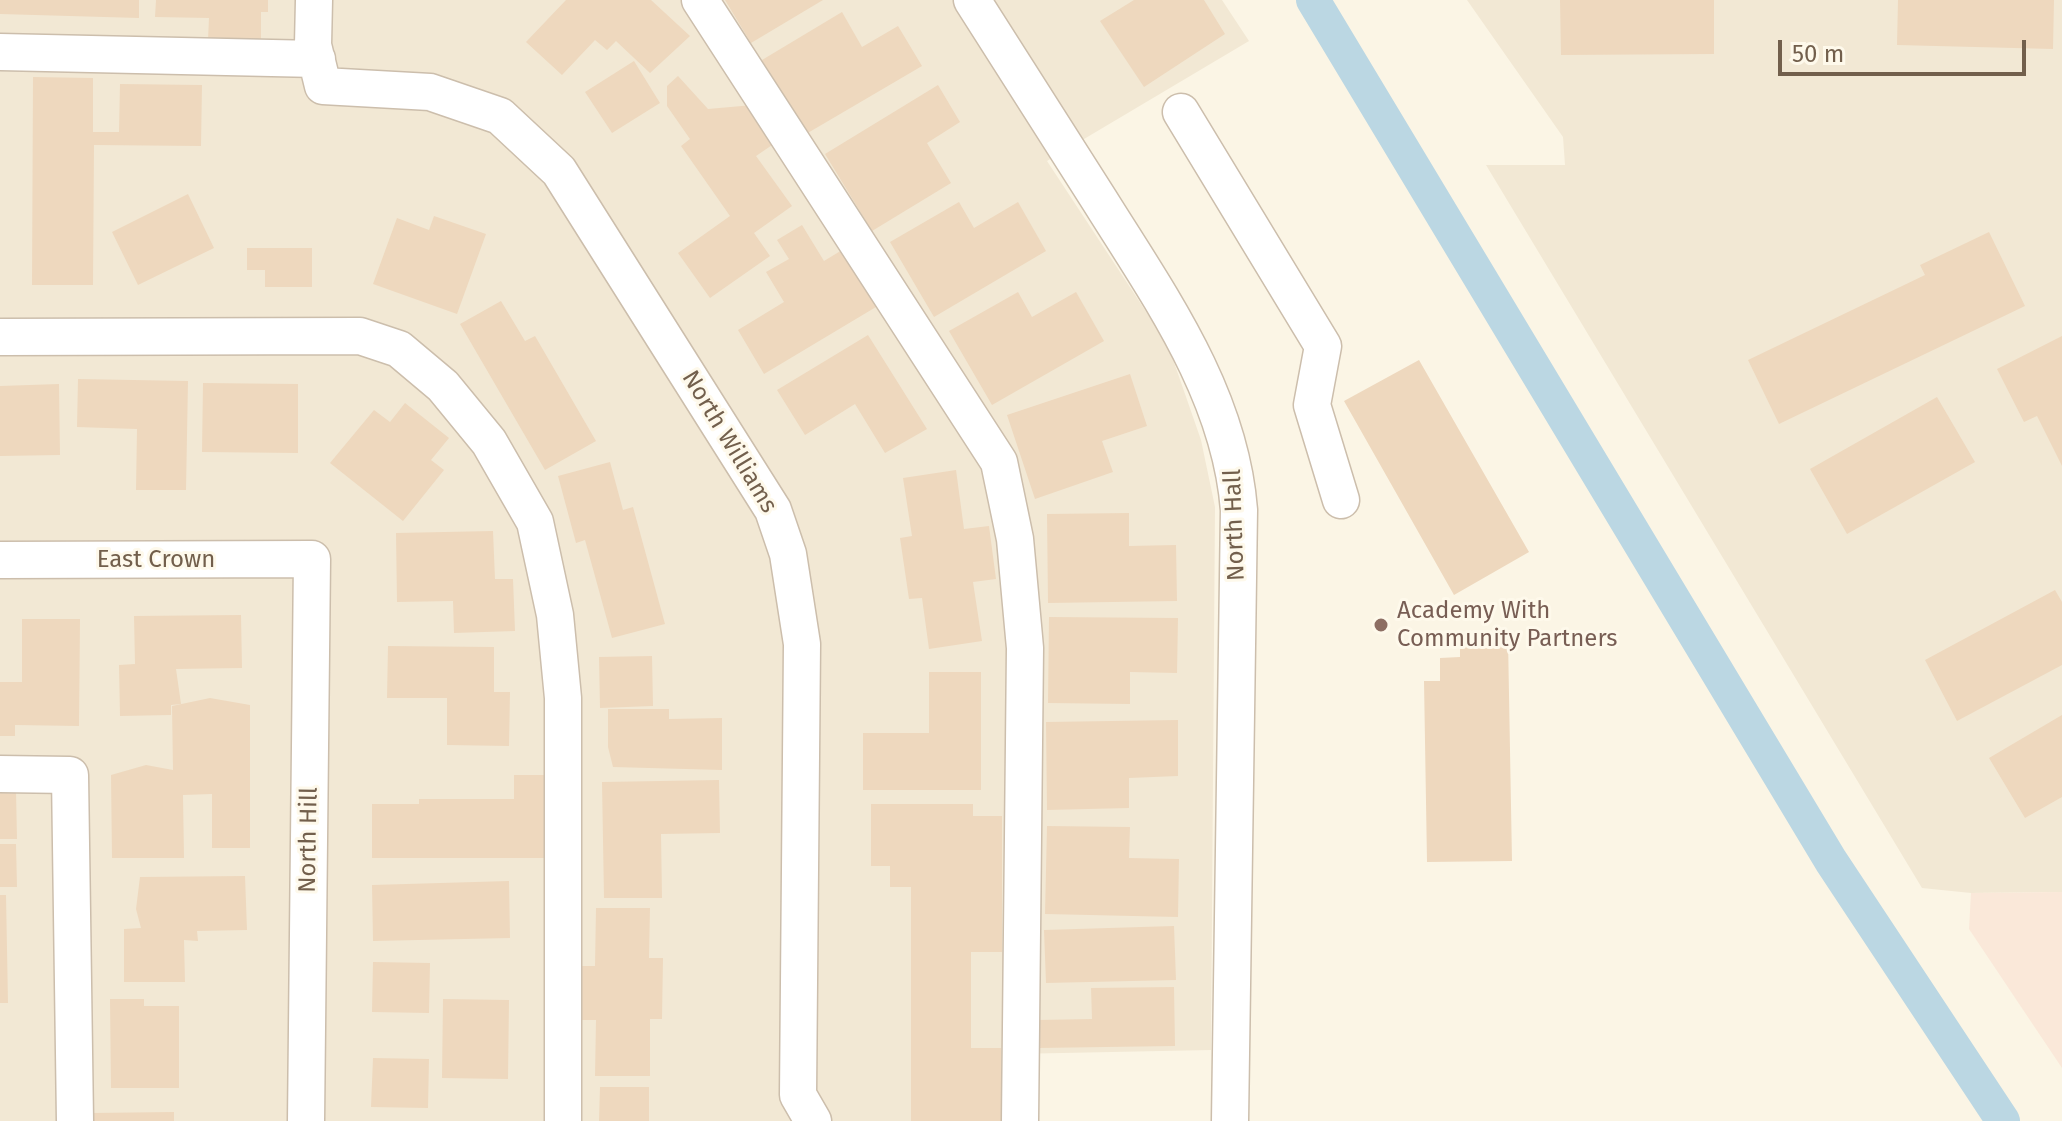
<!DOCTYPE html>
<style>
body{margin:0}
#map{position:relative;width:2062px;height:1121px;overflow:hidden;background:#fbf5e5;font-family:"Fira Sans",sans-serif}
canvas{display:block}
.scale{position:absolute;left:1778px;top:40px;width:248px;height:36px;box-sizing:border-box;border:4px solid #725f4c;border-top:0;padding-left:10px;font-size:24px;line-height:28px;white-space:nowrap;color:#725f4c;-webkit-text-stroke:6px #fef9eb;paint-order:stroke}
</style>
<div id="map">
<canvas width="2062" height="1121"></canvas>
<div class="scale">50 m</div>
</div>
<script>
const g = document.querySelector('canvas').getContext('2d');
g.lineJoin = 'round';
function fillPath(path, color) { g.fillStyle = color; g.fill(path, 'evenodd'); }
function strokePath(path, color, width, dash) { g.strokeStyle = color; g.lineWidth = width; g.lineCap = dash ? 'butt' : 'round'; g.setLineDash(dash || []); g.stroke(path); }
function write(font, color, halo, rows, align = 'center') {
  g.font = font + ' "Fira Sans",sans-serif'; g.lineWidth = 6; g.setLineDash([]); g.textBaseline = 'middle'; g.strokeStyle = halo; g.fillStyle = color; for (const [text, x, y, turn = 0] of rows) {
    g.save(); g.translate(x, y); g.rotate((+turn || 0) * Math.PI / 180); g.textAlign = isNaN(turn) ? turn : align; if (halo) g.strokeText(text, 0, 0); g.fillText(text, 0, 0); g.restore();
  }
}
fillPath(new Path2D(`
 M0,0H1222L1249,41L1047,161L1168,345L1201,440L1215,507L1211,1050L1013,1054L1015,1121H0Z
 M1467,0H2062V892L1971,893L1922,888L1486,165H1565L1563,137Z`), '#f2e8d4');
fillPath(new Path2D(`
 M2062,892V1068L1969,929L1971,893Z`), '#fae8d9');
strokePath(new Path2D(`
 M1313,0L1831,861L2003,1121`), '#bbd7e3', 34);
fillPath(new Path2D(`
 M0,0H139V18L0,14Z
 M156,0H268V12H261V41L208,40L209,18L155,17Z
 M566,0H651L690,36L650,73L616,41L607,50L595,40L562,75L526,42Z
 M725,0H823L751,43Z
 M1134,0H1204L1225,34L1144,87L1100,21Z
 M1560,0H1714V54L1561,55Z
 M1898,0H2054L2053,49L1897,45Z
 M842,12L862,47L898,26L922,66L806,134L762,60Z
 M634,61L660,103L612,133L585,92Z
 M678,76L708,109L753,105L778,141L756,156L792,206L754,233L770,256L710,298L678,253L730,216L681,146L690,139L667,106V86Z
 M33,77L93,78V132H119L120,84L202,85L201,146L94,145L93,285H32Z
 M938,85L960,122L927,143L951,183L872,231L825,154Z
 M188,194L214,248L138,285L112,232Z
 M959,202L974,228L1018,202L1046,251L934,317L890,242Z
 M434,216L486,234L457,314L373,284L397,218L429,230Z
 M802,225L824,261L852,244L886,301L764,374L738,330L784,302L766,272L789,259L777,240Z
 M1989,232L2025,306L1779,424L1748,360L1925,275L1920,265Z
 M247,248H312V287H265V270H247Z
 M1018,292L1032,317L1076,292L1104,341L992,405L949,331Z
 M501,301L525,341L535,336L596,441L545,470L460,324Z
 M868,335L927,429L885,453L855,404L805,435L777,390Z
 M2062,336V466L2037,416L2024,422L1997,369Z
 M1419,360L1529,552L1454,595L1344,401Z
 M1130,374L1147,426L1102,441L1113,472L1035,499L1007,415Z
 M78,379L188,381L186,490H136L137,429L77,427Z
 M203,383L298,384V453L202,452Z
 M59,384L60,455L0,456V386Z
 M1937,397L1975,462L1847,534L1810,469Z
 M405,403L449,438L431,460L444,470L403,521L330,463L374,410L390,422Z
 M610,462L623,510L633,507L665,624L612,638L585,540L576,543L558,476Z
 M956,470L964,529L989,526L996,579L973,582L982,641L929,649L922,598L909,599L900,538L912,536L903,478Z
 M1129,513V546L1176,545L1177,601L1048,603L1047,514Z
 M493,531L495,579H513L515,631L454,633L453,601L397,602L396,533Z
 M2055,590L2062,602V665L1957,721L1925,660Z
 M241,615L242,668L176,669L181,704L171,705V715L120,716L119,665L135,664L134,616Z
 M1049,617L1178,618L1177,673L1130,672V704L1048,703Z
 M22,619H80L79,726L15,725V736H0V682H22Z
 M1508,639L1512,861L1427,862L1424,681H1440V658L1460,657V640Z
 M388,646L494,647V692H510L509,746L447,745V698H387Z
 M652,656L653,706L600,708L599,657Z
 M929,672H981V790H863V733H929Z
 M210,698L250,705V848H212V794L183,795L184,858H112L111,775L146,765L173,770L172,706Z
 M608,709H669V719L722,718V770L613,767L608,747Z
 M2062,715V797L2025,818L1989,758Z
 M1178,720V776L1129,778V808L1047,810L1046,722Z
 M514,775H545V858H372V804H419V799H514Z
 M719,780L720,833L661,834L662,898H604L602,782Z
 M0,791H16L17,839H0Z
 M871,804H973V816H1002V952H971V1048H1001V1121H911V887H890V866H871Z
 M1047,826L1130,827L1129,858L1179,859L1178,917L1045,914Z
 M0,844H16L17,887H0Z
 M245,876L247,930L197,931L198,941L184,940L185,982H124V929L141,928L136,909L140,877Z
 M509,881L510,938L373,941L372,885Z
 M0,895H6L8,1003H0Z
 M596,908H650L649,958H663L662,1019H650V1076H595L596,1020H573L576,966H595Z
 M1174,926L1176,980L1046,983L1044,930Z
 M373,962L430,963L429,1013L372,1012Z
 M1174,987L1175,1046L1037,1048V1020L1092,1019L1091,988Z
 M110,999H144V1006H179V1088H111Z
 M443,999L509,1000L508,1079L442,1078Z
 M373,1058L429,1059L428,1108L371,1107Z
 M600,1087H649V1121H599Z
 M174,1112V1121H90V1113Z`), '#eed8be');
const minor = new Path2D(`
 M314,0L313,45L323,86L430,92L500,116L559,171L773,510L788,554L802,644L798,1095L813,1121
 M700,0L999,462L1015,539L1025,648L1020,1121
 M972,0C1014,67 1057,134 1100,201C1160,297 1230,394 1239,510L1230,1121
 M0,52L317,59
 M1181,112L1323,346L1312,405L1341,500
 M0,337L360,336L399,349L443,386L489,442L535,522L555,615L563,698V1121
 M0,560L312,559L306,1121
 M0,774L70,775L75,1121`);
strokePath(minor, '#ccbeac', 39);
strokePath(minor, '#fff', 36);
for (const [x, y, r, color] of [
 [1381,625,8,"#8d6e63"]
]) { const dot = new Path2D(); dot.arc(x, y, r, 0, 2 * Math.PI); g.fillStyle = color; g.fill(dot); strokePath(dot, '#fef9eb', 3); }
write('24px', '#725f4c', '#fef9eb', [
 ["North Williams",729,442,59],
 ["North Hall",1235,525,-92],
 ["East Crown",156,560],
 ["North Hill",309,840,-89]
]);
write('24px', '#785e54', '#fef9eb', [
 ["Academy With",1397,611],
 ["Community Partners",1397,639]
], 'left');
</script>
